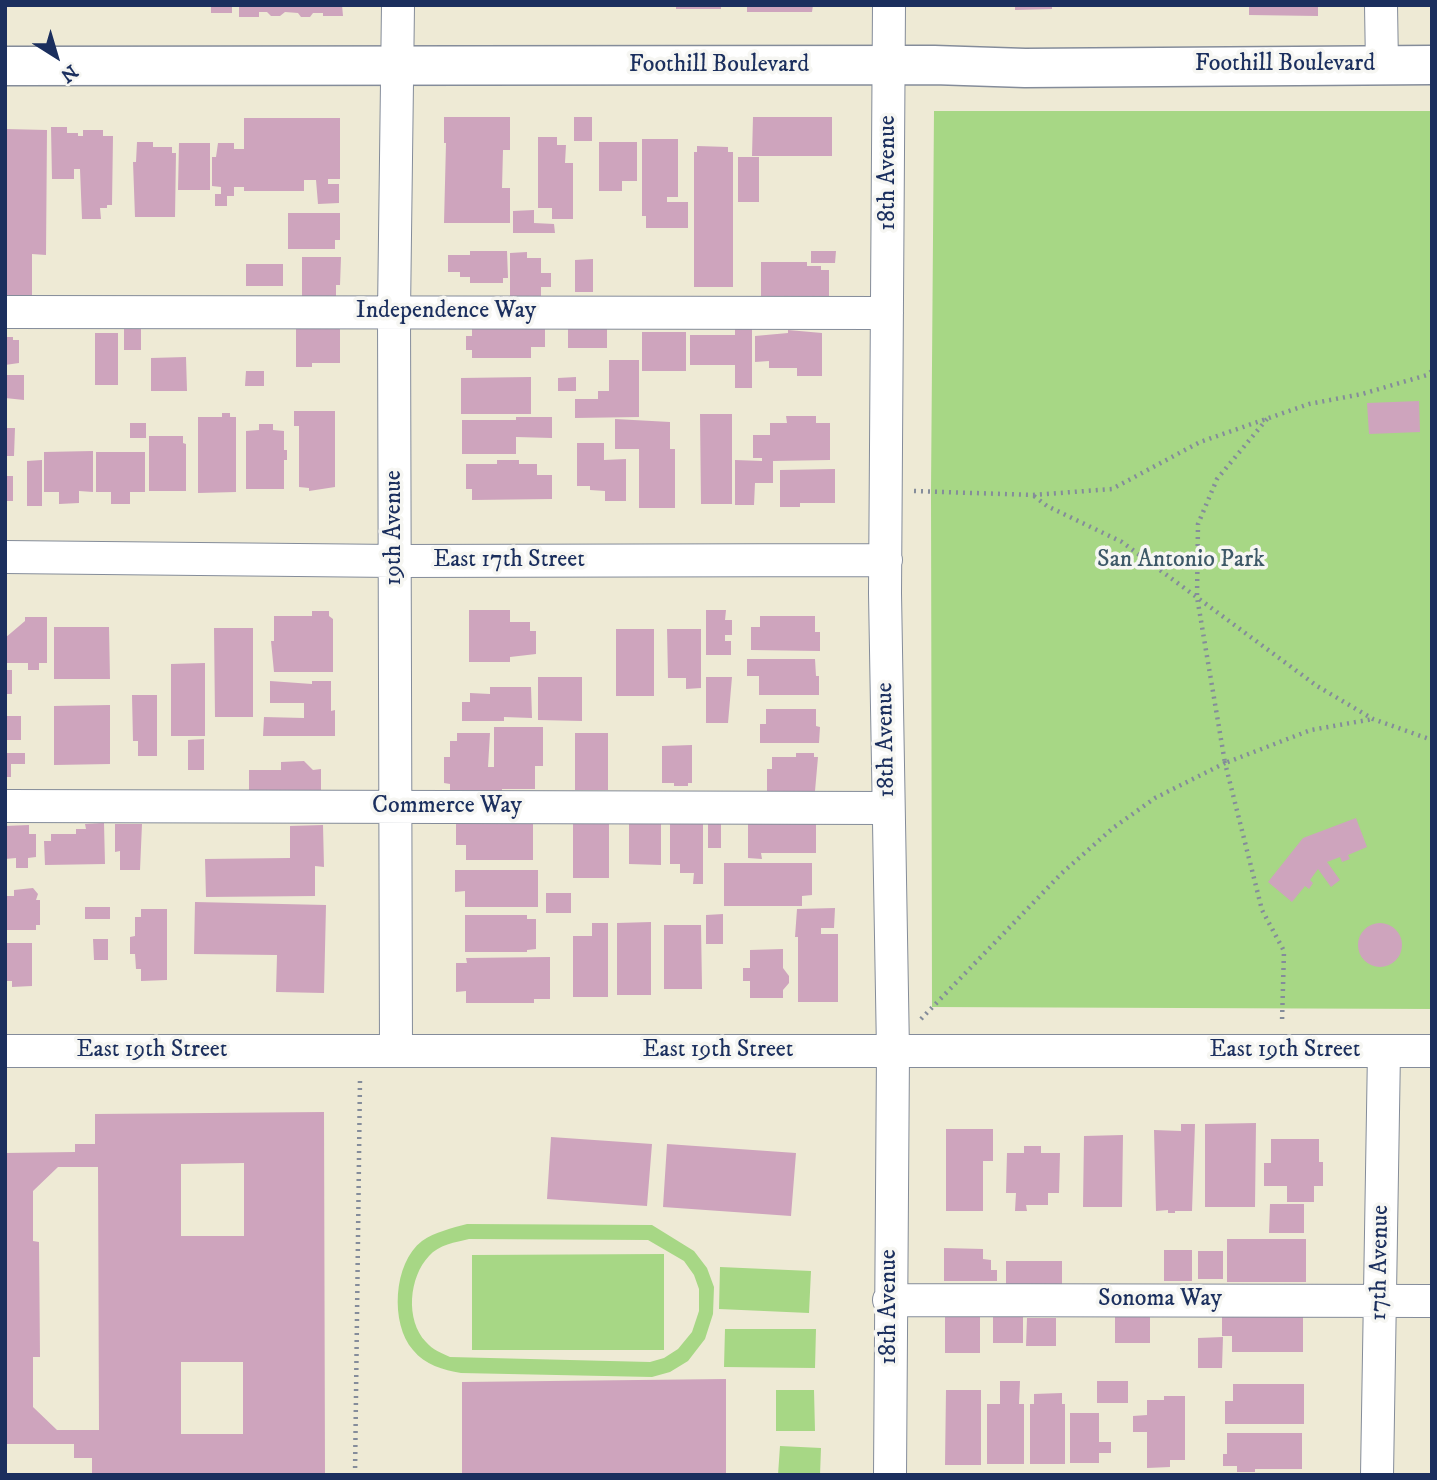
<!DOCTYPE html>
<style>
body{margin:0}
#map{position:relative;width:1437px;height:1480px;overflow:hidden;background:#eeead5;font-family:"IM FELL DW Pica",serif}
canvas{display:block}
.frame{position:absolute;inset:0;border:7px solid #1b2f5e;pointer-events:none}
.north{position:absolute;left:21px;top:21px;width:70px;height:70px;-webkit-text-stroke:5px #f6f6f2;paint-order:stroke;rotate:143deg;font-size:19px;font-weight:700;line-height:28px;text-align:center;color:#1b2f5e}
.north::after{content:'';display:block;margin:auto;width:24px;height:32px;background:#1b2f5e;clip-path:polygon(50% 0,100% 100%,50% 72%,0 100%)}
</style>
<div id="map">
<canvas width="1437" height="1480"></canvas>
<div class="frame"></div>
<div class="north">N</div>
</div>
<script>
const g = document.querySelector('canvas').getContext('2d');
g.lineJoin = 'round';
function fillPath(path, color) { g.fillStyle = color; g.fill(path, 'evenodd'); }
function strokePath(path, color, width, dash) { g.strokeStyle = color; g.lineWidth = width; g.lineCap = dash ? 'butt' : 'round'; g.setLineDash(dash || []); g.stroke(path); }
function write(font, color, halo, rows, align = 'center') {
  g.font = font + ' "IM FELL DW Pica",serif'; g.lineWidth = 7; g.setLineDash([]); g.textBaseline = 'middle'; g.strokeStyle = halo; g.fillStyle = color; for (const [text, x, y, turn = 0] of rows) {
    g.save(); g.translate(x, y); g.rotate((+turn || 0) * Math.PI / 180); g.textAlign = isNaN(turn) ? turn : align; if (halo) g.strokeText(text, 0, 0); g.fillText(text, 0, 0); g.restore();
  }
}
fillPath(new Path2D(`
 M934,111H1432V1009L932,1007L931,491Z
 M467,1224L652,1225L694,1251L707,1268L714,1287L713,1314L705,1339L688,1361L670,1372L652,1377L461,1373C443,1370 425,1365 413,1350C390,1324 393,1263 422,1241C435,1232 452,1228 467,1224ZM469,1239L648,1240L684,1261L694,1275L699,1289V1311L692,1332L678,1349L664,1358L650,1362L450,1357C441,1353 433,1350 426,1342C405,1320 409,1277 429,1256C438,1245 456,1242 469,1239Z
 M664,1254V1350H472V1255Z
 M720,1267L811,1271L809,1313L719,1309Z
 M725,1329H816L815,1368L724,1367Z
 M776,1390H814L815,1431H776Z
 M780,1446L821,1448L820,1475H778Z`), '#a7d785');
fillPath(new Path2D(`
 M211,5H232V13H211Z
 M342,5L343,16H323V13H313L310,17H301L298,13L285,12L280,16H271L267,12H259V17H239V6L242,5Z
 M676,5H721V9H676Z
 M747,5H813L812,12H747Z
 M1015,5H1052V9L1015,10Z
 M1249,5H1318V16L1249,15Z
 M444,117H510V150H503L502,188H510V223H444L446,143H444Z
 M574,117H592V141H574Z
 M753,117H832V156H752Z
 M244,118H340V179H328V184H339V203L318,204L316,180H304V191H244V187H234V196H227V206H215V194H221V187L212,186V157H216L218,143H234V149H244Z
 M51,127H67V133H78V136H83V130H103V136H113L112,205H107V208H100L101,219H82L80,169H74V179H52Z
 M5,129L47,130L46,255L32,254V297H5Z
 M538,137H557V145H566L565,163H573V219H552V208H538Z
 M642,139H678V197H667V202H688V228H646V216H642Z
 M137,142H153V147H172V153H176L175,217H135L133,162H136Z
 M599,142H637V181H622V191H599Z
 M179,143H210V190H178Z
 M697,146L728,147V152H733V287H694V152H697Z
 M738,157H759V202H738Z
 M534,210V223L554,224L555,233H513V211Z
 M288,213H340V240H335V249H288Z
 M470,251H507L508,278H503V283H470V277H460V272H448V255H470Z
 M811,251H836L835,263H811Z
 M527,252V258H541V273H551V287H541V300H510V253Z
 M302,257H341L340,285H336V296H302Z
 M593,259V292H575V260Z
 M761,262H807V266H821V270H829V300H761Z
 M246,264H283V286H246Z
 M545,323V347H531V358H472V350H466V336H472V324Z
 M124,324H141V350H124Z
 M296,324H340V363H312V367H296Z
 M568,325H607V348H568Z
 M735,329H752V388H735V365H690V335H735Z
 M788,330L822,333V376H797V368H769V361L755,362V336L788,333Z
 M642,332H686V371H642Z
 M95,333H118V385H95Z
 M5,337H13V340H19V363L5,365Z
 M186,357L187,391H151V358Z
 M609,360H639V417L575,418V399H598V391H609Z
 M246,371H264V386H245Z
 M5,375H24V400L5,398Z
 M531,377V414H461V378Z
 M576,377V391H558V378Z
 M1419,401L1420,432L1369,434L1367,403Z
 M294,411H335V487L309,491V488L299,487V426H294Z
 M222,413H230V417H236V492L198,493V417H222Z
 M700,414H732V504H701Z
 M786,416H816V423H830V460L773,461V483H755L754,505H735V460L762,461V458H753V435H770V423H787Z
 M516,417H552V438L516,437V454H462V420H516Z
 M615,419L670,422V449H675V508H639V449H615Z
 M130,423H146V438H130Z
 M259,424H273V430L284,431V450H287V460H284V489H246V431L259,430Z
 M5,428H15L14,456H5Z
 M149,436H183V443L186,444V491H149Z
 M577,443H604V460L626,459V501H605V491L590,490V486H577Z
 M93,451V492L79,491V503L59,504V492H44V452Z
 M96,452H145V492H130V504H111V492H96Z
 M42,460V506H27V461Z
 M497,460H519V464H537V475H552V499L472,500V489H466V464H497Z
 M835,469V503H800V507H780V470Z
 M5,476H13V501H5Z
 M469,610H510V622H530V631H536V654L510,657V662H469Z
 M706,610H726L725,620H732V635H725V641H731V655H706Z
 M312,611H329V616L333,619V672H274L271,641H274V616H312Z
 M760,616H815V632H820V651L751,650V627H760Z
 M25,617H47V663H39V670H28V663H5V638L25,621Z
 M54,627H109L110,679H54Z
 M214,628H253V717H215Z
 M616,629H654V696H616Z
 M667,629H701V688L686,689V678H668Z
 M747,659H815L816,676H819V695H759V676H747Z
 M205,663V736H171V664Z
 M5,670H12V694H5Z
 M538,677H582V721L538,720Z
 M706,677H732L728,723H706Z
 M270,681L312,684V681H331V711L335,710V736H263L264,717L304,718V703H270Z
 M490,687H531L532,718L504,717V721H462V702H470V693L490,694Z
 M132,695H157V756H138V741H133Z
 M110,705V764L54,765V706Z
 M766,709H816V726L820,727L819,743H760V724H766Z
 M5,716H21V740H5Z
 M494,727H543V766H535V789H502V795H450V784L444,783V757H450V741H457V733H490L488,767H494Z
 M575,733H608V790H575Z
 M204,739V770H188V740Z
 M692,745V783H688V786H674V783H662V746Z
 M5,753H25V764H11V777H5Z
 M796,753H814V757H818L815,791H767V769H772V757H796Z
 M304,761L313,770L321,769V791L249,792V770H281V762Z
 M629,817H661V865L629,864Z
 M670,817L703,818V884H693L694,873H680V864H670Z
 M573,818H609V878H573Z
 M748,818H816V853H761L762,859L748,858Z
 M1356,818L1367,847L1348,855L1350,859L1342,862L1340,857L1327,862L1340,880L1331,887L1318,869L1310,880L1313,883L1309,889L1305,886L1292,902L1268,882L1303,838Z
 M708,820H721V848H708Z
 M104,823L105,864L45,865L44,841H51V834H76V829H86L85,824Z
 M533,823V860H466V845H456V824Z
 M115,824H142L140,870H120V851L115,852Z
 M29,825V834H36V857L28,858V868H16V858L5,859V826Z
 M323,825L324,867L315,866V896L206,897L205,859L290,858V826Z
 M724,863H812V895L802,896V906H724Z
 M455,870H538V907H465V891L455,892Z
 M33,888L38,894L36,900H40V925H36V930H5V896H14V890Z
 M546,893H571V913H546Z
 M195,902L326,905L324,993L276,992L277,955L194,954Z
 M85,907H110V919H85Z
 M835,908L834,928H821V934H838V1002H798V937H795L797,909Z
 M141,909H167V980L141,981V969H136L135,954H130V937L135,936V917H141Z
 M723,914V944H706V915Z
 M465,915H527V919H536V949L527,950V952H465Z
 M651,922V995H617V923Z
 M592,923H608V997H573V936H592Z
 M1358 945a22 22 0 1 1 44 0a22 22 0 1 1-44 0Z
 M664,925H701L702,989H664Z
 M93,939H108V960H94Z
 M5,943H32V986L12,987V981H5Z
 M783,949V968L789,976V983L783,990V998H750V981H743V968H750V950Z
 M550,957V999H534V1003H466V991L456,992V963H467L466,958Z
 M324,1112L325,1475H92V1458H74V1444H5V1153L75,1152V1144H95V1114ZM244,1163V1236H181V1164ZM58,1167H98L99,1430H57L33,1407V1357H40L39,1242L33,1241V1191ZM181,1362H243V1434H181Z
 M1256,1123L1255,1207H1205V1124Z
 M1181,1124H1195L1192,1211H1175V1213H1168V1210L1156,1211L1154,1130L1181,1131Z
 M946,1129H993V1161H983V1211H946Z
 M1123,1135L1122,1207H1083L1084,1136Z
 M551,1137L652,1144L647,1206L547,1199Z
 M1271,1139H1319V1162H1323V1186H1314V1202H1287V1186H1264V1163H1271Z
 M667,1144L796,1153L791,1216L663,1207Z
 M1024,1146H1041V1153H1060L1059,1193H1048V1205H1026L1027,1211H1015L1016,1193H1006L1007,1153H1024Z
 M1270,1204H1304V1233H1269Z
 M1227,1239H1306V1282H1227Z
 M944,1248L983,1249V1259L991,1260V1270H997V1281H944Z
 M1164,1250H1192V1281H1164Z
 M1198,1251H1223V1279H1198Z
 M1006,1261H1062V1284H1006Z
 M993,1309H1023V1343H993Z
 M1222,1315H1303V1352H1232V1336H1222Z
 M945,1317H980V1353H945Z
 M1115,1317H1150V1343H1115Z
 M1027,1318H1056V1346H1026Z
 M1223,1337L1222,1368H1198V1338Z
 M726,1379V1475H462V1382Z
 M1000,1381H1020L1019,1404H1024V1464H987V1404H1000Z
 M1097,1381H1128V1403H1097Z
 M1233,1384H1304V1424H1225V1401H1233Z
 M946,1390H981V1465H945Z
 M1062,1393V1404H1065V1464H1030V1404H1034V1394Z
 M1164,1396H1185V1460H1170V1467L1147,1468V1432H1133V1416L1147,1415V1400H1164Z
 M1070,1413H1099V1442H1111V1453H1099V1463H1070Z
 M1227,1433H1302V1469H1255V1472H1237V1466H1223V1454H1227Z`), '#cea4bd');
const minor = new Path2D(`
 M889,5L885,593L893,1051L890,1475
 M1381,5L1382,65
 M5,312L887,313
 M5,557L395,561L886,560
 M5,806L888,808
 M396,1050L394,312L398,5
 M5,1051H1432
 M889,1300L1432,1301
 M1377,1475L1384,1051`);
const major = new Path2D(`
 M5,66L934,65L1025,68L1432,65`);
strokePath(minor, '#848c9a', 34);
strokePath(major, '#848c9a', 41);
strokePath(new Path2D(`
 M1267,419L1217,479L1198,524L1197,597L1225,763L1311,730L1373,719
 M914,491L1033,495L1112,489L1200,442L1309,404L1362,394L1427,375L1432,371
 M1034,496L1047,506L1122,542L1317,686L1373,719L1432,740
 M921,1019L1062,873L1113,828L1155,798L1225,763L1262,910L1284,951L1282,1022
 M355,1475L360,1079`), '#848c9a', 4.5, [2, 5]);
strokePath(minor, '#fff', 32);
strokePath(major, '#fff', 38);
write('24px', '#1b2f5e', '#f6f6f2', [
 ["Foothill Boulevard",1285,65],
 ["Foothill Boulevard",719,66],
 ["18th Avenue",889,173,-90],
 ["Independence Way",446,312],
 ["19th Avenue",395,528,-90],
 ["East 17th Street",509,561],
 ["18th Avenue",887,740,-91],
 ["Commerce Way",447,807],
 ["East 19th Street",152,1051],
 ["East 19th Street",718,1051],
 ["East 19th Street",1285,1051],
 ["17th Avenue",1381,1263,-89],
 ["Sonoma Way",1160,1300],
 ["18th Avenue",890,1307,-90]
]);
write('24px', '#3e5968', '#f6f6f2', [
 ["San Antonio Park",1181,561]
]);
</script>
